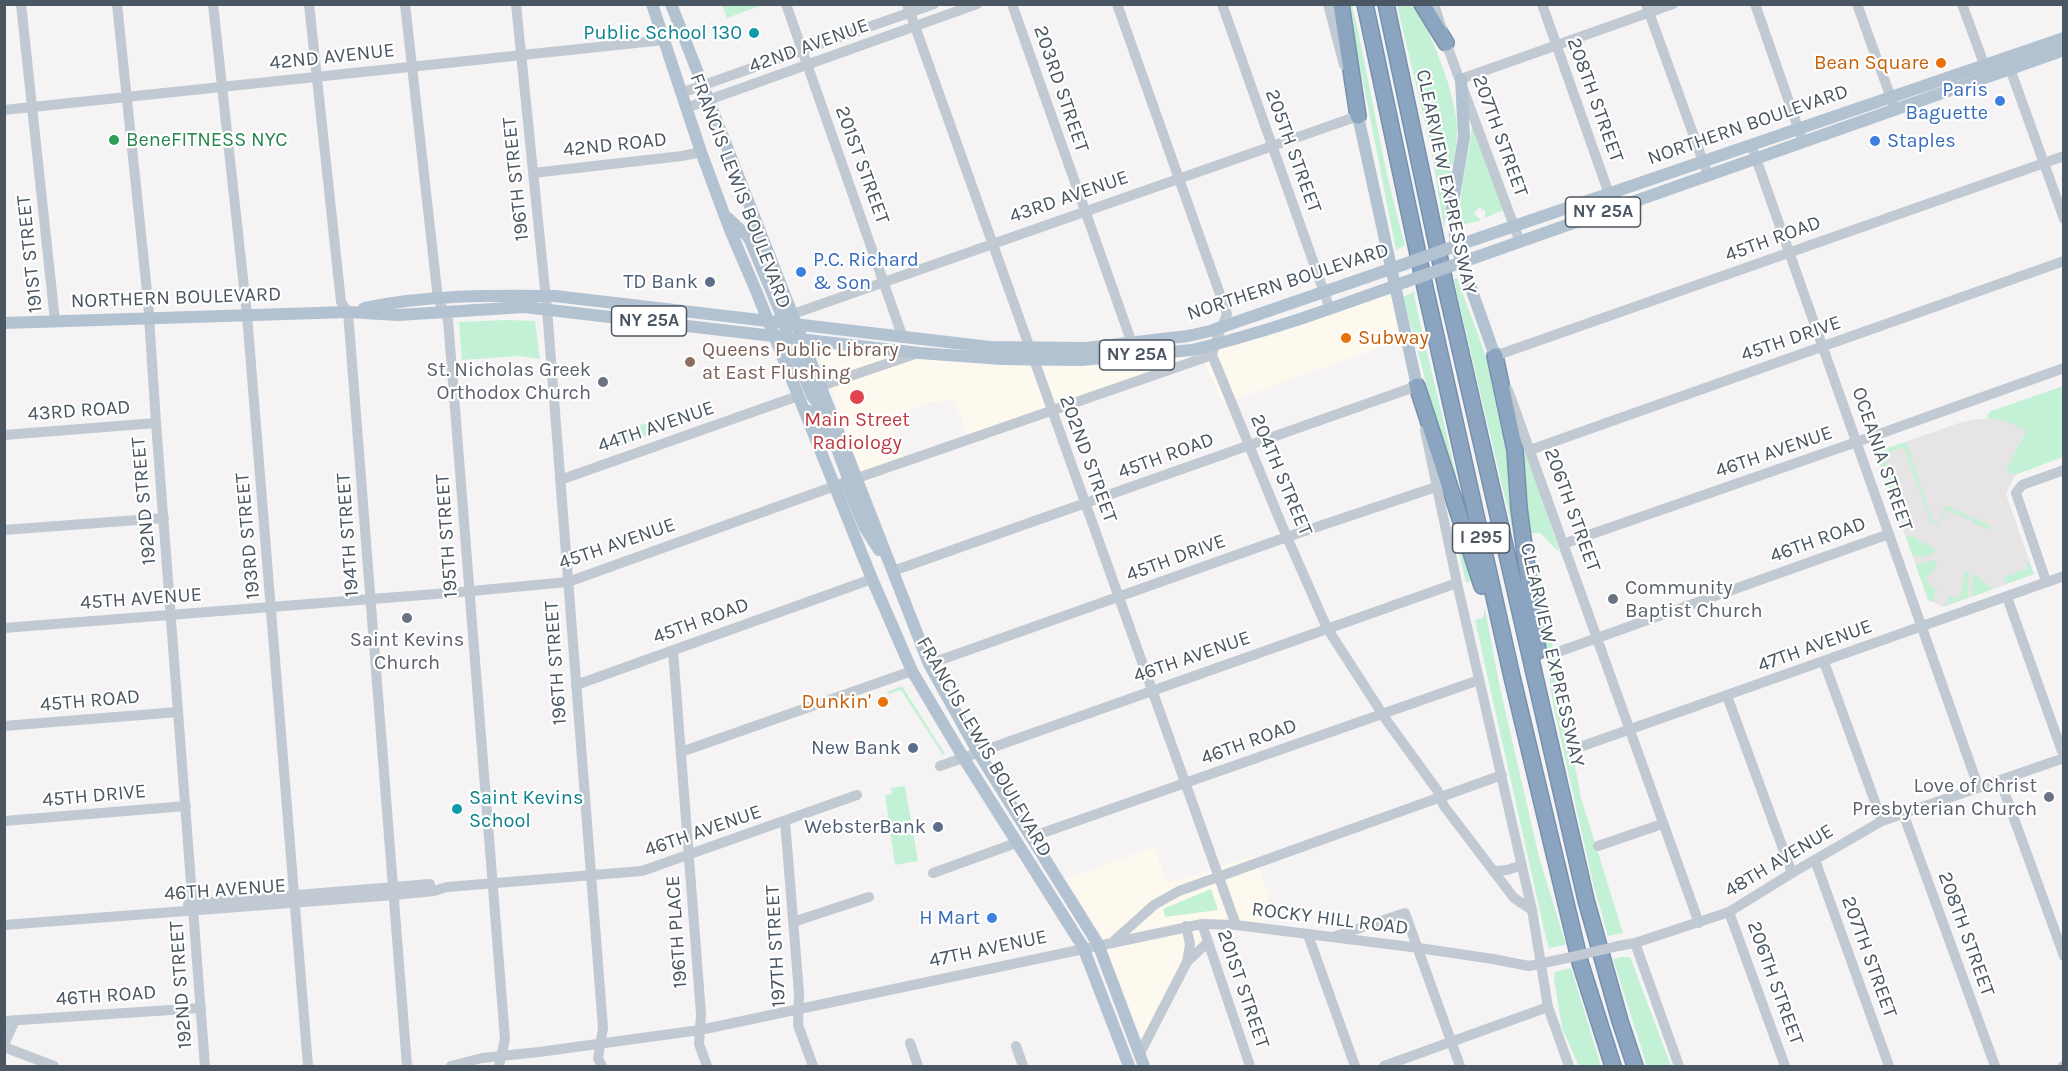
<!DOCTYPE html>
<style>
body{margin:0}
#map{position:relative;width:2068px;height:1071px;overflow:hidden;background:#f5f3f3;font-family:Karla,sans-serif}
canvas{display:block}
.frame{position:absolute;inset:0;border:6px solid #4a5661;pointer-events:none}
</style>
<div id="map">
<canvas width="2068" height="1071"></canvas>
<div class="frame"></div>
</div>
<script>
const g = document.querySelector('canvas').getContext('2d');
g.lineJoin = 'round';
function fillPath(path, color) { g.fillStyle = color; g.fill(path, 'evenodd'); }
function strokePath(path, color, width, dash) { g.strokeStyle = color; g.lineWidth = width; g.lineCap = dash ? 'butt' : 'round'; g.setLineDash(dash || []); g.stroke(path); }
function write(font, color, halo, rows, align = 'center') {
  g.font = font + ' Karla,sans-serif'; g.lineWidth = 4.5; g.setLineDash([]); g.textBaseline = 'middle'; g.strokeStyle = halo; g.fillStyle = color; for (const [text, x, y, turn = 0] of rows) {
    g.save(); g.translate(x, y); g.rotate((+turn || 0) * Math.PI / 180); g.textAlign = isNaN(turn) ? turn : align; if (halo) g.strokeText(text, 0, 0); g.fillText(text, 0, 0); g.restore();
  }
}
fillPath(new Path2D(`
 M1391,294L1403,339L1223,404L1204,361L971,445L954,398L936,404L934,401L888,417L906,467L865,482L816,348L1029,367L1102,365L1191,355L1269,336Z
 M1154,847L1167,883L1255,856L1268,893L1264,935L1236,930H1208L1146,1050L1099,930L1065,879Z`), '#fdf9ef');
fillPath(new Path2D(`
 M1987,418L2004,421L2026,429L2006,471L2015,475L2006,494L2034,574L1944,607L1928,600L1876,452L1962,422Z`), '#e6e4e5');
fillPath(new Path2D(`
 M722,5H762L727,18Z
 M1348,5H1352C1371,84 1382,167 1405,245L1396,250Z
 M1397,5H1416C1432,39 1457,94 1457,131C1457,152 1450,174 1446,195C1445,206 1447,217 1444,227L1431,148Z
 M1472,123L1503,210L1485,218V211L1479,207L1474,214L1481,220L1479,221L1461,225C1457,191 1470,157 1472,123Z
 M1457,278C1472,320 1490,362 1501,405C1513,455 1515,506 1519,557L1457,294L1454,279Z
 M1414,292L1417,310L1461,495L1443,445L1403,297Z
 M507,320L535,321L540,359L518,356L462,360L459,322Z
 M2063,386V457L2015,475L2006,471L2026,430L2004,421L1987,418L1989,412Z
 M647,424L651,434L615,448L614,445L612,446L611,434L637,432V425Z
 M1906,442L1932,519L1940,523L1939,525L1930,521L1904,447L1883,454L1896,492L1891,494L1876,452Z
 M1520,445L1530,462L1560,553L1540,533H1529Z
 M1444,485L1476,579L1466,583Z
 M1948,506L1991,526L1989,530L1972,522V519H1970L1969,520L1947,510L1942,520L1940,519L1945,507Z
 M1911,536L1936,549C1933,558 1922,556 1913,557L1906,537Z
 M1933,560L1938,564L1926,579L1931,586L1937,591L1933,597L1935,599L1933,602L1928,600L1916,565Z
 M2029,561L2034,574L2006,584L2004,577L2028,568L2026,562Z
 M1537,563L1581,798L1623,933L1608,936L1593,883L1553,704L1533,564Z
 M1965,571H1968L1969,572L1968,598L1942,606L1944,603L1947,604L1949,596L1960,598Z
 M1973,575H1976L1993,589L1972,597Z
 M1485,609L1500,688L1539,857L1566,945H1564L1549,948L1546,938L1475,620L1483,618Z
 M902,686L945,754L943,755L901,690L888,694L887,692Z
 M905,786L918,861L895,865L885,795L892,794L891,788Z
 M1211,889L1218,910L1165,917L1163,909Z
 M1622,957H1630L1671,1066H1647L1613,959Z
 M1571,968L1601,1066H1579L1562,1028L1554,979L1555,972Z`), '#c3f1d5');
const highway = new Path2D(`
 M1341,4L1358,116
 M1365,4L1426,292L1512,677L1580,962L1613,1066
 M1386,4L1446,288L1586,900L1620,1021L1635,1066
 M1422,4L1446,43
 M1495,356L1515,450L1519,508L1538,651
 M1417,386L1482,586`);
strokePath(highway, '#7690ad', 18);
strokePath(new Path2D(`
 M21,4L55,321
 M117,4L148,301L156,423L205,1066
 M213,4L247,315L308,1066
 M309,4L341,302L348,312L407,1066
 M405,4L438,299L448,320L505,1039L499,1066
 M516,4L547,309L603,1028L598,1058L602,1066
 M786,4L903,338
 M907,4L1236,925
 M1012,4L1134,349
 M1117,4L1227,314L1215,344L1212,355L1283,528L1327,628L1387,721L1437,790L1444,806L1514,898L1532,910
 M1222,4L1330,309
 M1328,4L1344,65
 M1434,4L1446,43L1520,242
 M1542,4L1614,208
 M1646,4L1708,175
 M1755,4L1803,142
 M1857,4L1895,109
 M1962,4L1987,72
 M2008,63L2064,219
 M1461,79L1673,4
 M681,93L934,4
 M686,108L977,4
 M4,110L664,40
 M1753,150L1978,786
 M533,173L682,156L701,152
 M793,314L1358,116L1356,109
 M1497,362L1495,356L2064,156
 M821,386L918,353
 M1508,390L1699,923
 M1425,430L1457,583L1532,910L1548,1007L1569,1066
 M4,435L156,423
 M1530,450L2064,261
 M560,480L798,396
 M4,530L164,518
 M1563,544L1868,438L2064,368
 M893,571L1417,386L1418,394
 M2046,581L2016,493L2022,485L2064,470
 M2007,597L2064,757
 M4,628L461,592L568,582L846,482L1212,355
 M673,651L701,1014L699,1044L707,1066
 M1555,653L1889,534
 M1824,662L1882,821
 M929,664L1287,537L1436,487
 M576,685L872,579
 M1727,696L1792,873
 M4,726L178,712
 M1577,748L2064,576
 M681,752L912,671
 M940,766L1457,583
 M2000,780L2064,956
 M1903,813L1995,1066
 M4,821L186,806
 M785,821L799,993L798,1025L813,1066
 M1031,837L1479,680
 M1598,846L1662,824
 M1815,860L1889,1066
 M1493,871L1507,870L1522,865
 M933,873L1016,843
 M188,904L430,884
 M1729,912L1785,1066
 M793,922L869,897
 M1202,924L1250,1066
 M4,925L394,895L434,891L447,887L642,871L857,795
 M1186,926L1190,944L1187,962
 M1308,935L1355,1066
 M1336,936L1405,913L1460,1066
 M1115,940L1154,905L1179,891L1502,775
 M1635,943L1679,1066
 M1618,946L1635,943L1729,912L1792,873L1882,821L2064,758
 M4,1021L201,1008
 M910,1043L918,1066
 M4,1045L15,1020
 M1016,1046L1023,1066
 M4,1047L54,1066
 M1140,1053L1187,962L1208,942
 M451,1066L482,1058L539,1052L700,1030L1202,924L1236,925L1419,948L1493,959L1529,966L1567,958
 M1384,1066L1548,1007
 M2063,1066H2064`), '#c1cad2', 10);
strokePath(new Path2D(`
 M652,4L701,152L730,230L757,293L872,579L912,671L963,757L1083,947L1129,1066
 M671,4L929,664L978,752L1098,944L1144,1066
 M1461,79L1464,137L1452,208L1456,246L1495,356
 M1358,116L1417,386
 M728,218L749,238L787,328
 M1447,249L2064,38
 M1451,266L2064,50
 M364,308C426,295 491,295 555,296L990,347L1085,348L1188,336L1210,331L1402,265
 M4,323L348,312L398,315L524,307L919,353L1002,359L1081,360L1192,350C1265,333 1335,307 1405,282
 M785,331L812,396L829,416
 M809,411L836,446L849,481
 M846,482L865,528L879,550`), '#b3c2d1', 12);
strokePath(highway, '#8ba5c1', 15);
strokePath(new Path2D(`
 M1567,958L1618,946`), '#c1cad2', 10);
strokePath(new Path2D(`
 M1402,265L1447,249
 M1405,282L1451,266`), '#b3c2d1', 12);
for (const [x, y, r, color] of [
 [754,33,6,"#0f9aa8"],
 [1941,63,6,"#e8710a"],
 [2000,101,6,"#3f7fe0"],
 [114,140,6,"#2e9e5b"],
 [1875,141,6,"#3f7fe0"],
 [801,272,6,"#3f7fe0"],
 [710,282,6,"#5c6f8a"],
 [1346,338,6,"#e8710a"],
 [690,362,6,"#8d6e63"],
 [603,382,6,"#6b7280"],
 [857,397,8,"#e0444e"],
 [1613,599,6,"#6b7280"],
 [407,618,6,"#6b7280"],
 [883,702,6,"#e8710a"],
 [913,748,6,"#5c6f8a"],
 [2049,797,6,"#6b7280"],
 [457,809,6,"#0f9aa8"],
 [938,827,6,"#5c6f8a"],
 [992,918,6,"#3f7fe0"]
]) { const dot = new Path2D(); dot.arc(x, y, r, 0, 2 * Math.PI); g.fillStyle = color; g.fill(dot); strokePath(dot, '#fff', 2); }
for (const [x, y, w] of [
 [1603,212,75],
 [649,321,75],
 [1137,355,75],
 [1481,538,57]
]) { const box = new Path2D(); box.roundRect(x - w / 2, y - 15, w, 30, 4.5); g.fillStyle = '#fff'; g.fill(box); strokePath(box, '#4a5661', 1.5); }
write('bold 18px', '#4a5661', null, [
 ["NY 25A",1603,212],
 ["NY 25A",649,321],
 ["NY 25A",1137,355],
 ["I 295",1481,538]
]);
write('20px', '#0d838f', '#fff', [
 ["Public School 130",742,33],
 ["Saint Kevins",469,798,"left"],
 ["School",469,821,"left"]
], 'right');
write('20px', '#4a5661', '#fff', [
 ["42ND AVENUE",809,46,-20],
 ["42ND AVENUE",332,57,-6],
 ["203RD STREET",1061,89,71],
 ["208TH STREET",1595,100,70],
 ["NORTHERN BOULEVARD",1748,125,-19],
 ["207TH STREET",1500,136,70],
 ["42ND ROAD",615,145,-6],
 ["205TH STREET",1293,151,70],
 ["201ST STREET",862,165,70],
 ["196TH STREET",516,179,-96],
 ["CLEARVIEW EXPRESSWAY",1446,182,78],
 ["FRANCIS LEWIS BOULEVARD",740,191,69],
 ["43RD AVENUE",1069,197,-19],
 ["45TH ROAD",1773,239,-20],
 ["191ST STREET",30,254,-96],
 ["NORTHERN BOULEVARD",1288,282,-18],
 ["NORTHERN BOULEVARD",176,298,-2],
 ["45TH DRIVE",1791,339,-19],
 ["43RD ROAD",79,411,-4],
 ["44TH AVENUE",656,427,-19],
 ["46TH AVENUE",1774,452,-19],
 ["45TH ROAD",1166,456,-20],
 ["202ND STREET",1088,459,70],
 ["OCEANIA STREET",1882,459,71],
 ["204TH STREET",1281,475,67],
 ["192ND STREET",144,501,-95],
 ["206TH STREET",1572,510,70],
 ["194TH STREET",348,535,-94],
 ["193RD STREET",248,536,-95],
 ["195TH STREET",447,536,-94],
 ["46TH ROAD",1818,540,-20],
 ["45TH AVENUE",617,544,-19],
 ["45TH DRIVE",1176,558,-20],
 ["45TH AVENUE",141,599,-4],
 ["45TH ROAD",701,621,-20],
 ["47TH AVENUE",1815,646,-20],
 ["CLEARVIEW EXPRESSWAY",1552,655,77],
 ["46TH AVENUE",1192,657,-19],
 ["196TH STREET",556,663,-94],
 ["45TH ROAD",90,701,-5],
 ["46TH ROAD",1249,742,-20],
 ["FRANCIS LEWIS BOULEVARD",984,747,60],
 ["45TH DRIVE",94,796,-5],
 ["46TH AVENUE",703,831,-19],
 ["48TH AVENUE",1779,861,-31],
 ["46TH AVENUE",225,890,-4],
 ["ROCKY HILL ROAD",1330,919,7],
 ["196TH PLACE",677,932,-94],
 ["208TH STREET",1966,934,70],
 ["197TH STREET",776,946,-93],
 ["47TH AVENUE",988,949,-12],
 ["207TH STREET",1869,957,70],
 ["206TH STREET",1775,983,70],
 ["192ND STREET",181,985,-94],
 ["201ST STREET",1243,989,71],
 ["46TH ROAD",106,996,-4]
]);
write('20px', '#c56008', '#fff', [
 ["Bean Square",1929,63],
 ["Subway",1358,338,"left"],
 ["Dunkin'",871,702]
], 'right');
write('20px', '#366cbe', '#fff', [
 ["Paris",1988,90],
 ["Baguette",1988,113],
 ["Staples",1887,141,"left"],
 ["P.C. Richard",813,260,"left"],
 ["& Son",813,283,"left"],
 ["H Mart",980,918]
], 'right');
write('20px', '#27864d', '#fff', [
 ["BeneFITNESS NYC",126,140]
], 'left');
write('20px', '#4e5e75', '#fff', [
 ["TD Bank",698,282],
 ["New Bank",901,748],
 ["WebsterBank",926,827]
], 'right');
write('20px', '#785e54', '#fff', [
 ["Queens Public Library",702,350],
 ["at East Flushing",702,373]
], 'left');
write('20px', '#5b616d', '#fff', [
 ["St. Nicholas Greek",591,370],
 ["Orthodox Church",591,393],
 ["Community",1625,588,"left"],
 ["Baptist Church",1625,611,"left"],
 ["Saint Kevins",407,640,"center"],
 ["Church",407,663,"center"],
 ["Love of Christ",2037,786],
 ["Presbyterian Church",2037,809]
], 'right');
write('20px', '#be3a42', '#fff', [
 ["Main Street",857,420],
 ["Radiology",857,443]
]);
</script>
